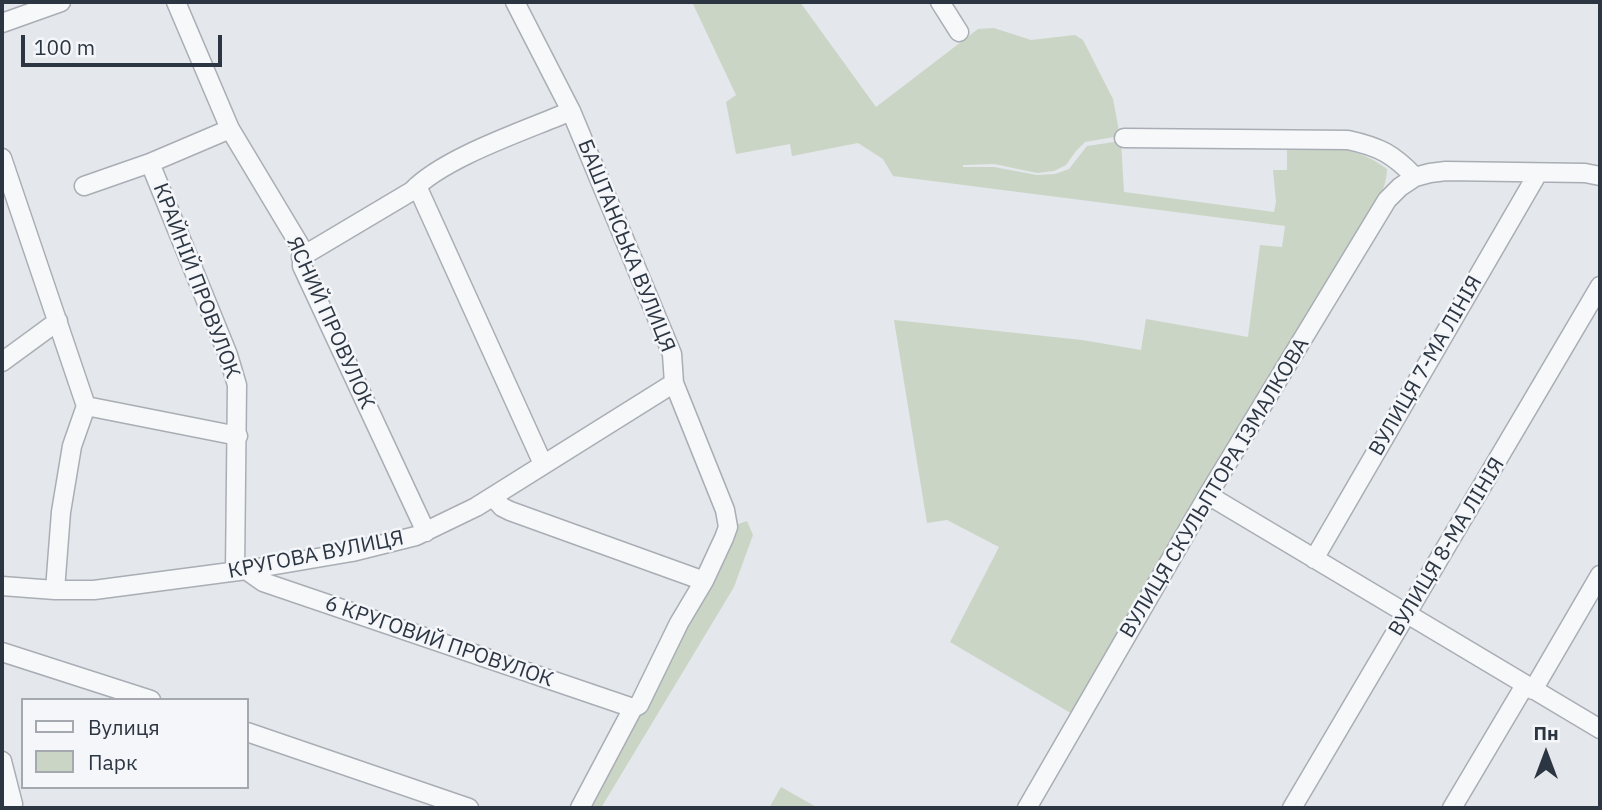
<!DOCTYPE html>
<meta charset="utf-8">
<style>
body{margin:0}
#map{position:relative;width:1602px;height:810px;overflow:hidden;background:#e4e7eb;font-family:"IBM Plex Sans",sans-serif}
canvas{display:block}
.frame{position:absolute;inset:0;border:4px solid #2c3643;pointer-events:none}
.legend{position:absolute;left:21px;top:698px;width:228px;height:91px;box-sizing:border-box;background:#f4f6f9;border:2px solid #a4a9b0;margin:0;padding:9px 12px;list-style:none;font-size:21px;color:#2c3643}
.legend li{display:flex;align-items:center;gap:14px;height:35px}
.legend b{width:35px;border:2px solid #a4a9b0}
.north{position:absolute;left:1511px;top:719px;width:70px;height:70px;-webkit-text-stroke:5px #f4f6f9;paint-order:stroke;rotate:0deg;font-size:19px;font-weight:700;line-height:28px;text-align:center;color:#2c3643}
.north::after{content:'';display:block;margin:auto;width:24px;height:32px;background:#2c3643;clip-path:polygon(50% 0,100% 100%,50% 72%,0 100%)}
.scale{position:absolute;left:21px;top:35px;width:201px;height:32px;box-sizing:border-box;border:4px solid #2c3643;border-top:0;padding-left:9px;font-size:21px;line-height:24px;white-space:nowrap;color:#2c3643;-webkit-text-stroke:5px #f4f6f9;paint-order:stroke}
</style>
<div id="map">
<canvas width="1602" height="810"></canvas>
<div class="frame"></div>
<ul class="legend">
<li><b style="height:9px;background:#f7f8fa"></b>Вулиця</li>
<li><b style="height:19px;background:#cad5c6"></b>Парк</li>
</ul>
<div class="north">Пн</div>
<div class="scale">100 m</div>
</div>
<script>
const g = document.querySelector('canvas').getContext('2d');
g.lineJoin = 'round';
function fillPath(path, color) { g.fillStyle = color; g.fill(path, 'evenodd'); }
function strokePath(path, color, width, dash) { g.strokeStyle = color; g.lineWidth = width; g.lineCap = dash ? 'butt' : 'round'; g.setLineDash(dash || []); g.stroke(path); }
function write(font, color, halo, rows, align = 'center') {
  g.font = font + ' "IBM Plex Sans",sans-serif'; g.lineWidth = 5; g.setLineDash([]); g.textBaseline = 'middle'; g.strokeStyle = halo; g.fillStyle = color; for (const [text, x, y, turn = 0] of rows) {
    g.save(); g.translate(x, y); g.rotate((+turn || 0) * Math.PI / 180); g.textAlign = isNaN(turn) ? turn : align; if (halo) g.strokeText(text, 0, 0); g.fillText(text, 0, 0); g.restore();
  }
}
fillPath(new Path2D(`
 M692,2H800L876,107L978,29L994,28L1031,40L1075,35L1083,40L1113,99L1120,136L1085,142L1076,151L1066,165L1054,171L1037,173L994,164L963,165V167H994L1037,175L1055,174L1069,169L1087,146L1121,141L1124,192L1274,212L1276,202L1273,170H1287V145C1327,148 1354,144 1387,169C1387,195 1364,222 1352,244L1074,715L950,642L999,547L947,520L927,523L894,320L1082,340L1141,350L1146,319L1248,337L1260,245L1282,247L1285,226L893,176L883,159L858,143L792,156L790,144L736,154L726,102L736,95Z
 M747,521L753,535L734,587L601,808H584L730,527Z
 M781,787L818,808H769Z`), '#cad5c6');
const minor = new Path2D(`
 M176,2L230,129L302,249V266L426,532
 M515,2L571,111L672,354L674,383L725,510L728,527L724,538L704,581L679,623L639,705L633,708L580,808
 M940,2L959,32
 M2,23L61,2
 M230,129L150,163L228,355L237,385L235,571
 M1124,138L1348,140C1380,147 1393,154 1415,177
 M2,158L86,406L72,446L61,512L55,590
 M84,186L150,163
 M417,186L543,464
 M301,257L412,191C444,157 527,130 571,111
 M2,362L58,321
 M86,406L238,436
 M1208,495L1600,729
 M493,497L502,507L510,511L704,581
 M1314,559L1538,173
 M246,570L263,582L633,708
 M2,586L55,590H94L246,570L352,552L416,536L476,507L674,383
 M2,652L151,700
 M1533,690L1600,575
 M247,732L469,808
 M2,761L13,804L12,808
 M1027,808L1208,495L1387,200L1400,187L1415,177L1430,173L1446,171L1585,173L1600,176
 M1292,808L1600,286
 M1452,808L1525,685`);
strokePath(minor, '#a9aeb5', 21);
strokePath(minor, '#f7f8fa', 18);
write('21px', '#2c3643', '#f4f6f9', [
 ["БАШТАНСЬКА ВУЛИЦЯ",626,246,68],
 ["КРАЙНІЙ ПРОВУЛОК",196,281,69],
 ["ЯСНИЙ ПРОВУЛОК",330,323,66],
 ["ВУЛИЦЯ 7-МА ЛІНІЯ",1426,366,-60],
 ["ВУЛИЦЯ СКУЛЬПТОРА ІЗМАЛКОВА",1215,488,-59],
 ["ВУЛИЦЯ 8-МА ЛІНІЯ",1447,547,-59],
 ["КРУГОВА ВУЛИЦЯ",316,555,-11],
 ["6 КРУГОВИЙ ПРОВУЛОК",439,642,19]
]);
</script>
